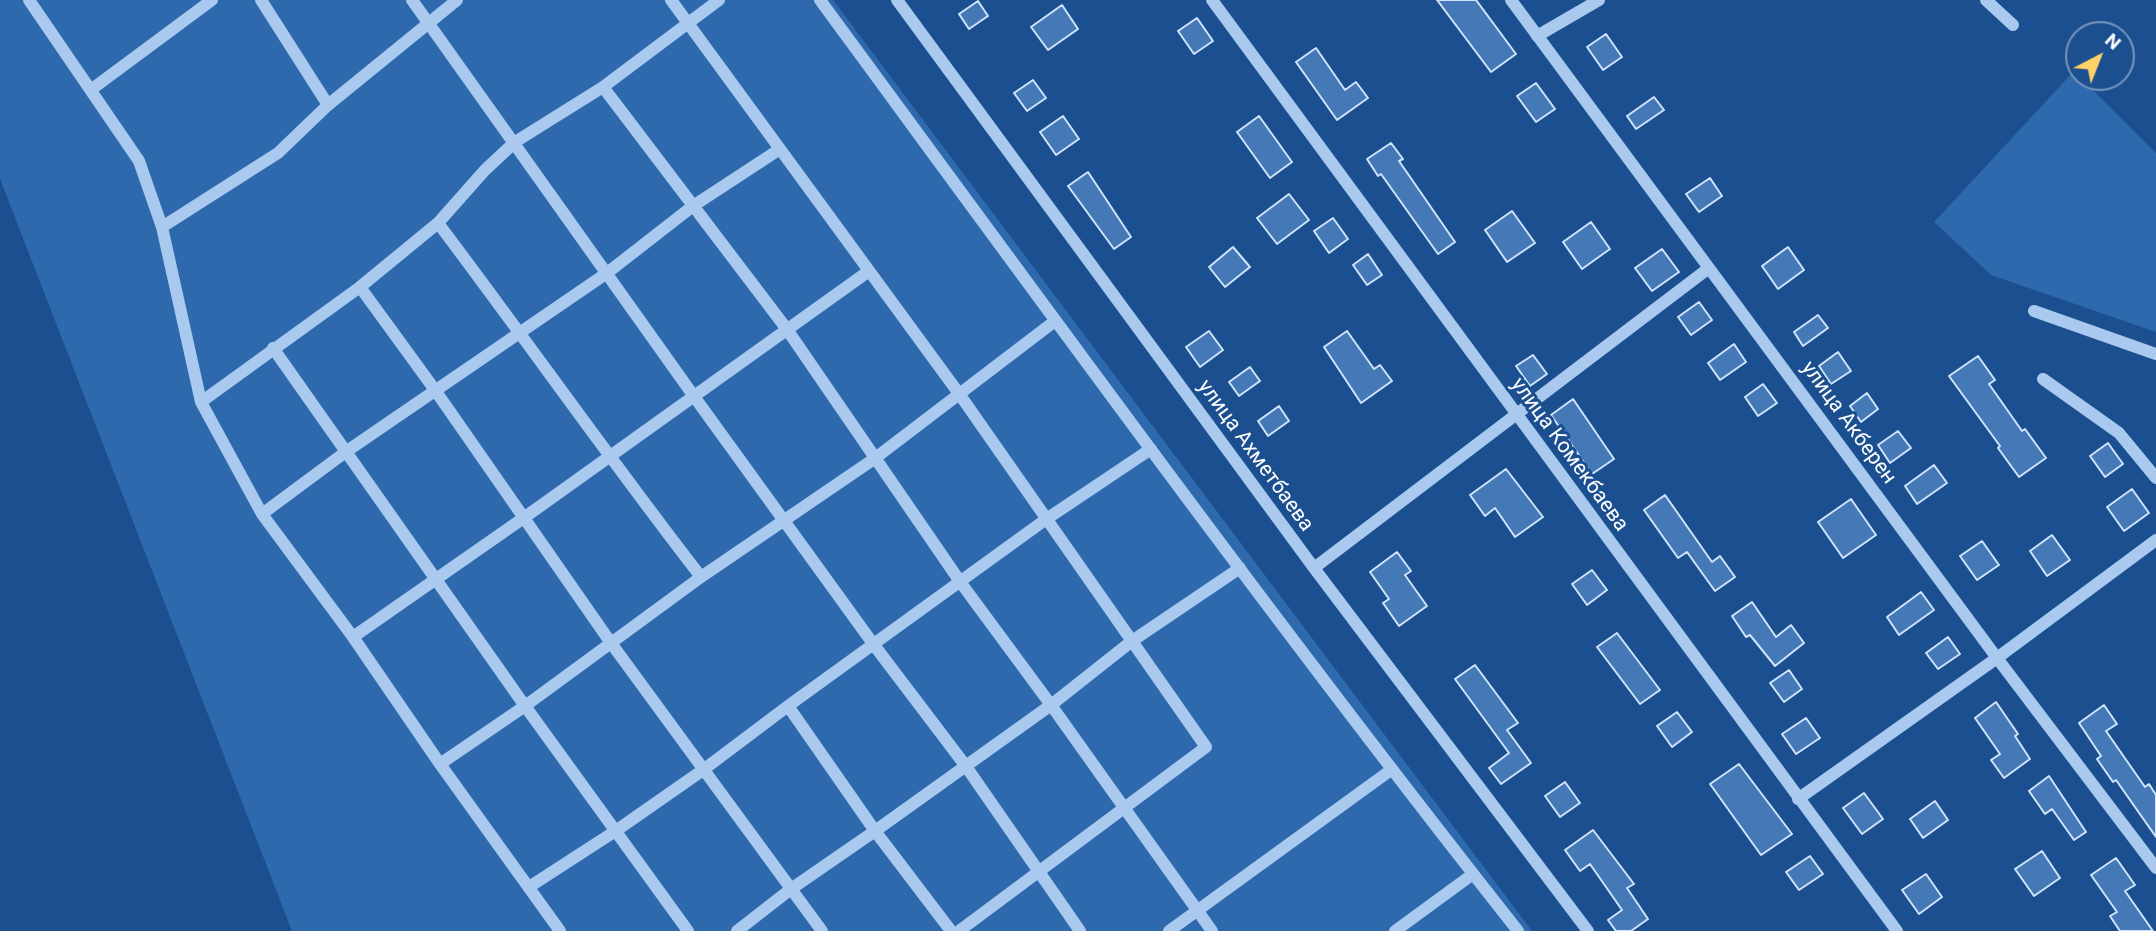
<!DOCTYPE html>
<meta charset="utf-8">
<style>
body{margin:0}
#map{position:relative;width:2156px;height:931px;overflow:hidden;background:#1b4f8f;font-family:Roboto,sans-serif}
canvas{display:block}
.north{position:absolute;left:2065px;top:21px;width:70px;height:70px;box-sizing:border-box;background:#1b4f8f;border:2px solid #7695bc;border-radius:50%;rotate:42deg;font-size:19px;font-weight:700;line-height:28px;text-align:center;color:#fff}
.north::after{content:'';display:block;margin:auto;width:24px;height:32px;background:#ffd166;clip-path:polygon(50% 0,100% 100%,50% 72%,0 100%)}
</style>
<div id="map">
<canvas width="2156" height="931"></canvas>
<div class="north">N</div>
</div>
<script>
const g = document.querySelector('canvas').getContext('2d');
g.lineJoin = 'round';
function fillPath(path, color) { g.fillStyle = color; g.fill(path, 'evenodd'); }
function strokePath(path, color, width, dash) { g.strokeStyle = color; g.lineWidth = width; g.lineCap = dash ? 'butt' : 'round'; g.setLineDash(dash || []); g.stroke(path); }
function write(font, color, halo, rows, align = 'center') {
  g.font = font + ' Roboto,sans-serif'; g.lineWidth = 6; g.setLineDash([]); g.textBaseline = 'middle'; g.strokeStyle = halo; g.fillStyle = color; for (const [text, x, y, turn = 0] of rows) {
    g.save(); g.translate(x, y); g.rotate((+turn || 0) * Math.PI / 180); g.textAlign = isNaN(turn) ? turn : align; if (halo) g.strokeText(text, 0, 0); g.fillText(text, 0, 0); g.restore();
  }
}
fillPath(new Path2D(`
 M0,0H833L1532,931H292L0,179Z
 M2074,71L2156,153V332L1991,275L1934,222Z`), '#2e69ad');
const building = new Path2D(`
 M1437,0H1476L1516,54L1491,72Z
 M978,1L988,16L969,29L959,14Z
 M1062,5L1078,29L1048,50L1031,27Z
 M1197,18L1213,41L1194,54L1178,31Z
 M1606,34L1622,57L1603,70L1587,47Z
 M1316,48L1345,90L1356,82L1368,98L1337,120L1296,62Z
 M1033,80L1046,98L1027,111L1014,93Z
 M1536,83L1555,109L1536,122L1517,96Z
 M1654,97L1664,110L1636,129L1627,116Z
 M1063,116L1079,139L1056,155L1040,132Z
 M1259,116L1292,162L1270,178L1237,132Z
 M1391,143L1403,159L1399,161L1455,242L1438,254L1381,174L1378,176L1367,159Z
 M1088,172L1131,237L1114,249L1068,186Z
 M1710,178L1722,196L1699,212L1686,194Z
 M1289,194L1309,220L1277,244L1257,218Z
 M1512,211L1535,243L1507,262L1485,230Z
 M1333,218L1348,239L1329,253L1314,231Z
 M1591,222L1610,249L1582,269L1563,242Z
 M1233,247L1250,267L1225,287L1209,267Z
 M1788,247L1804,270L1778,289L1762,266Z
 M1662,249L1679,272L1652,291L1635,268Z
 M1368,254L1382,275L1367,285L1353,265Z
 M1699,302L1712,320L1691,335L1678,317Z
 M1818,315L1828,328L1803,346L1794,332Z
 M1209,331L1223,350L1200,367L1186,347Z
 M1347,331L1374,369L1380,365L1392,381L1361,403L1324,347Z
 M1734,344L1746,362L1720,380L1708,363Z
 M1838,352L1851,371L1831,384L1819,366Z
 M1533,355L1547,374L1530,386L1516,366Z
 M1978,356L1995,380L1989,384L2022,431L2025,429L2046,458L2019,477L1998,448L2000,446L1949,376Z
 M1250,367L1260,381L1239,396L1229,382Z
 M1763,384L1777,403L1758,416L1745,397Z
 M1867,393L1878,409L1861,422L1850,406Z
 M1573,399L1614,459L1592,474L1551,415Z
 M1279,406L1289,421L1268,436L1258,421Z
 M1898,431L1911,448L1890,463L1878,445Z
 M2108,443L2123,464L2105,477L2090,456Z
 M1934,465L1947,483L1917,504L1905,486Z
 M1506,469L1543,517L1515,537L1495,508L1485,516L1470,495Z
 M2132,489L2149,513L2124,531L2107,507Z
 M1665,495L1712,562L1720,556L1735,577L1715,591L1687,552L1678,558L1644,510Z
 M1851,499L1876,535L1843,558L1818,522Z
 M2052,535L2070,560L2047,576L2030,551Z
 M1982,541L1999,565L1977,580L1960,556Z
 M1397,552L1411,571L1405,575L1427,606L1399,626L1383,603L1389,599L1370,572Z
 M1592,570L1607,590L1587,605L1572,584Z
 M1921,592L1934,610L1899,635L1887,617Z
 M1752,602L1776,637L1791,625L1804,643L1775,666L1750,635L1746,637L1732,616Z
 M1617,633L1660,690L1640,704L1597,647Z
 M1948,637L1960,654L1938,669L1926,653Z
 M1475,665L1518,723L1507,730L1531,763L1501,784L1489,768L1509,753L1455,679Z
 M1789,670L1802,689L1784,702L1770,683Z
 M1996,702L2018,734L2015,736L2030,759L2004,778L1991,760L2000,754L1975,718Z
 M2104,705L2117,724L2106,731L2145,787L2149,784L2156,795V837L2116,780L2113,782L2097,759L2101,756L2079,723Z
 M1677,712L1692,732L1672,747L1657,726Z
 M1806,718L1820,738L1796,754L1782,734Z
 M1739,764L1792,834L1761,855L1710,784Z
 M2049,776L2086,832L2074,840L2052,809L2045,814L2029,791Z
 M1565,782L1580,803L1560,817L1545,796Z
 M1864,793L1883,819L1862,834L1843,808Z
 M1935,801L1948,820L1923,838L1910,819Z
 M1593,830L1634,884L1627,888L1648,919L1631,931H1616L1608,920L1622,910L1590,864L1580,871L1565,850Z
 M2042,851L2060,878L2034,896L2015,869Z
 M1810,856L1823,874L1799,890L1786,872Z
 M2116,858L2135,885L2125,891L2153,931H2120L2110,916L2117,912L2091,875Z
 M1926,874L1942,897L1919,914L1902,890Z`);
fillPath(building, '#4478b7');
strokePath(building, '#cfe3fa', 2);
strokePath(new Path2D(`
 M29,0L139,161L162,227L201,402L262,514L353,637L440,764L560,931
 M261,0L328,105
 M412,0L693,395L874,645L965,765L1080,931
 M671,0L960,395L1206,747L959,931
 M820,0C1050,313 1278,627 1518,931
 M897,0L1314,568L1588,931
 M1212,0L1897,931
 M1511,0L1997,658L2156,868
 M1986,0L2013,25
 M1537,36L1599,0
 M603,87L786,328L961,583L1051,705L1212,931
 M92,89L212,0
 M438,223C527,341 611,461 701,577
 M162,227L278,153L328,105L457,0
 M360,287L435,390L611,643L822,931
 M2034,311L2156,354
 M273,348L525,706L688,931
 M2043,379L2119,433L2156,478
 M201,402L360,287L438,223L485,170L515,142L603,87L719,0
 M262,514L347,451L607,273L693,206L780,149
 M1314,568L1709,268
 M353,637L525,517L869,271
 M788,706L875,831L951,931
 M440,764L525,706L701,577L874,459L1055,321
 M1798,799L1997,658L2156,540
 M529,887L617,830L703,770L788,706L1045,520L1151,449
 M737,931L791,889L875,831L1051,705L1132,641L1240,568
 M1169,931L1391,770
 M1395,931L1473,874`), '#a9c9ee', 12);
write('21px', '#fff', '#1b4f8f', [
 ["улица Акберен",1848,423,54],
 ["улица Комекбаева",1569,455,54],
 ["улица Ахметбаева",1255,456,54]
]);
</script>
